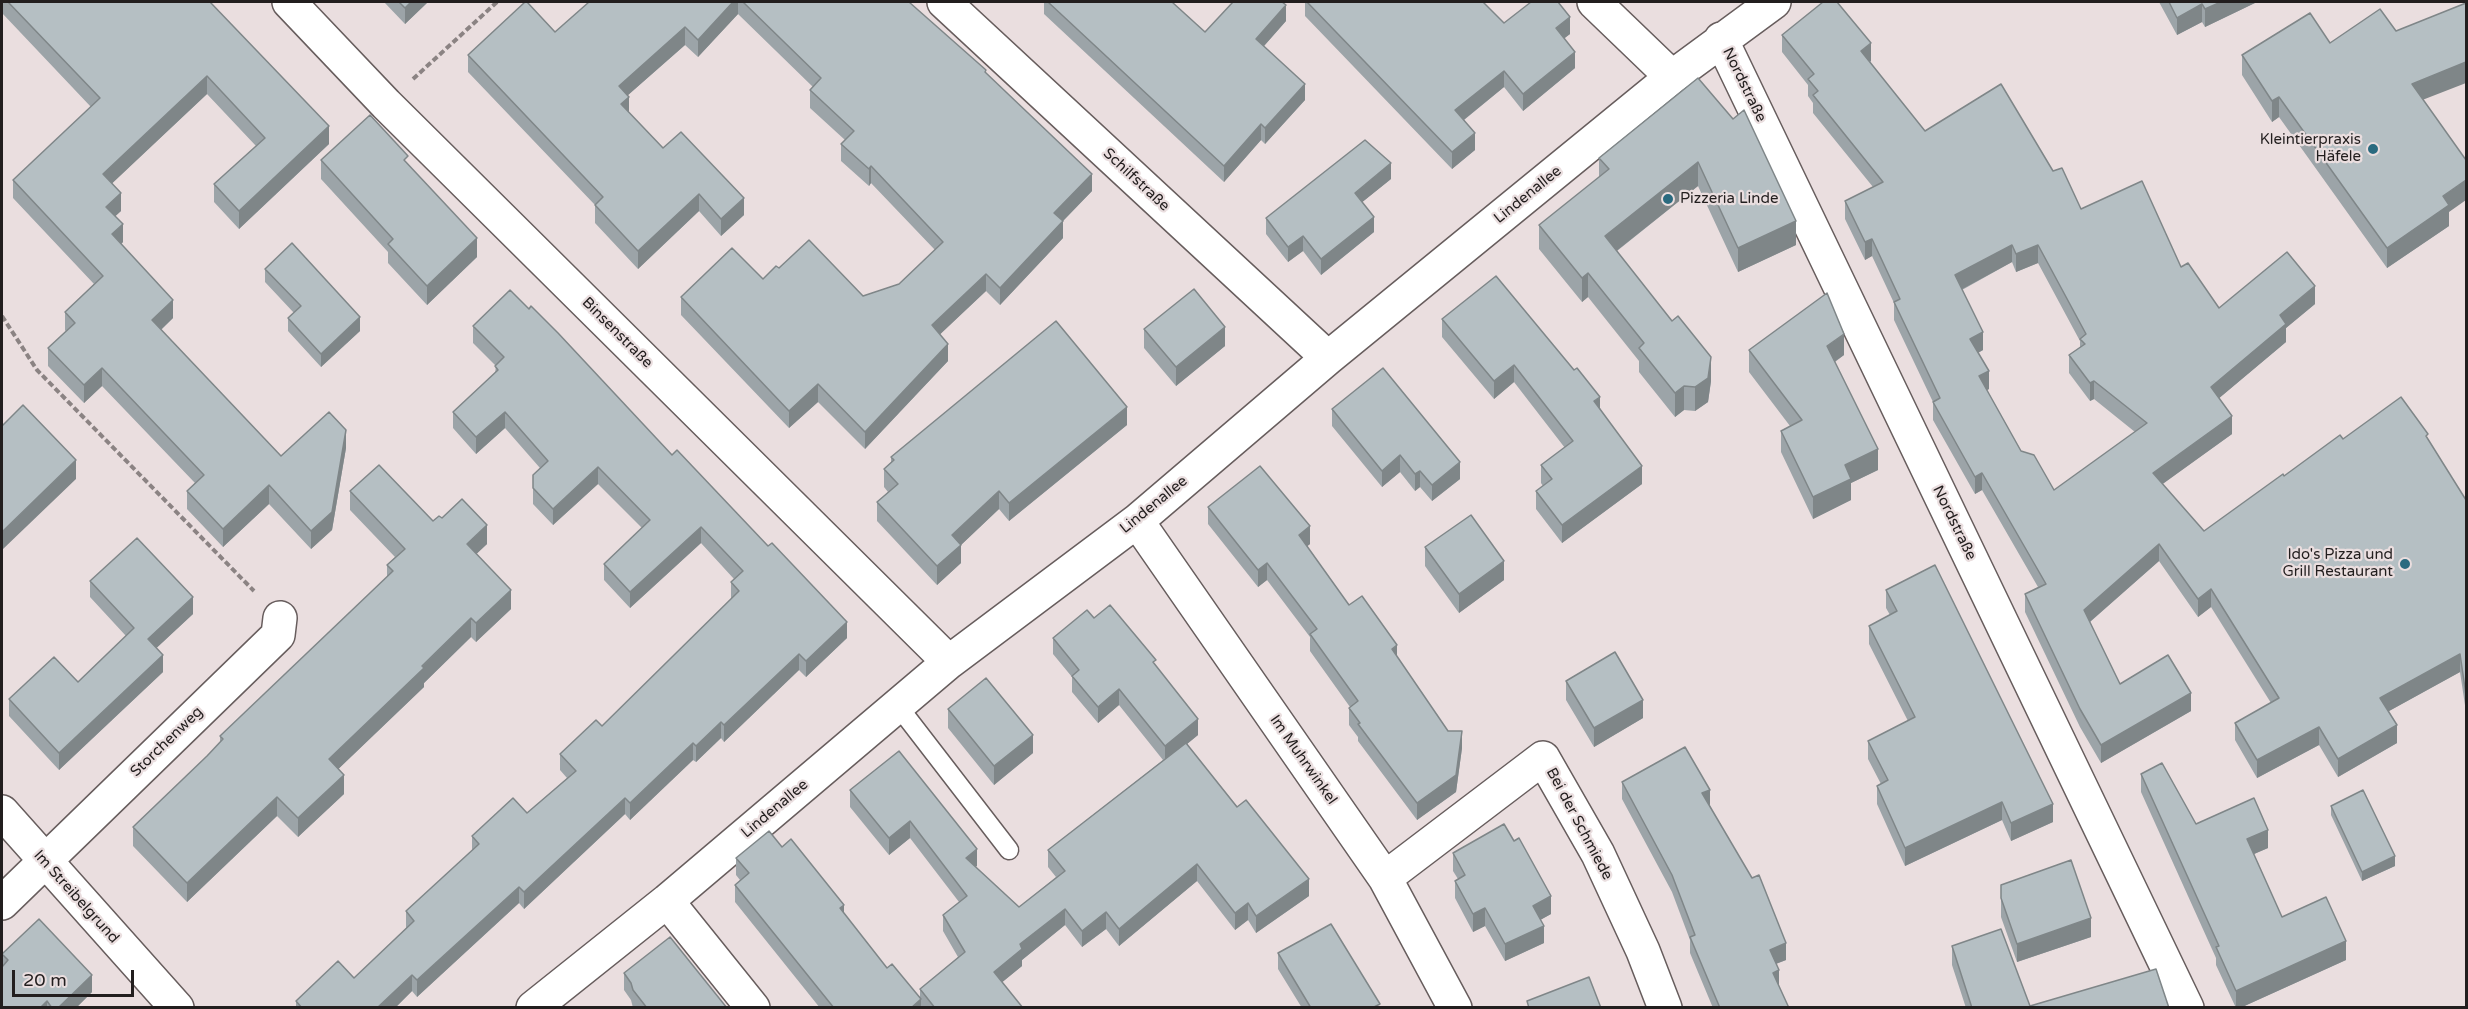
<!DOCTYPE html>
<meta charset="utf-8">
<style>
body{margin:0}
#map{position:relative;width:2468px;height:1009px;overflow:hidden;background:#eadedf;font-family:"Varela Round",sans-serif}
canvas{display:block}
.frame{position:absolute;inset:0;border:3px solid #221e1e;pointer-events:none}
.scale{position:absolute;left:12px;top:970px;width:122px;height:27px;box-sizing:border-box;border:3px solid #221e1e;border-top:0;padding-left:8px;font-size:18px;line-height:21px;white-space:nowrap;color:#221e1e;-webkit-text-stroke:4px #eadedf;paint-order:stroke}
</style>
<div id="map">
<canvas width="2468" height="1009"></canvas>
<div class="frame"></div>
<div class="scale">20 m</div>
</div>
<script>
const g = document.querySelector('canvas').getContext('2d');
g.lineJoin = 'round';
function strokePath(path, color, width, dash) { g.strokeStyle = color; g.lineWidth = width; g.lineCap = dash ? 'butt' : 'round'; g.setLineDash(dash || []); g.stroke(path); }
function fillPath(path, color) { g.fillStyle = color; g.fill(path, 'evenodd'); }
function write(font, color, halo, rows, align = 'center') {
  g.font = font + ' "Varela Round",sans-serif'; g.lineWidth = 4.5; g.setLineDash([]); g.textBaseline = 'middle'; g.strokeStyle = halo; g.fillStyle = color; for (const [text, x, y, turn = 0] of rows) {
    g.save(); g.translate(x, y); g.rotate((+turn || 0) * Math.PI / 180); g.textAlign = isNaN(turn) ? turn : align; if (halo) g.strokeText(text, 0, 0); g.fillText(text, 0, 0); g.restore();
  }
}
const lane = new Path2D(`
 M898,706L1009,850`);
const street = new Path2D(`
 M289,2L386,104L949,662
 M944,2L1328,358
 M1594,2L1672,77
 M1721,39L2187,1008
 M1137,521L1385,878L1455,1008
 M2,812L177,1008
 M1385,878L1543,758L1598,854L1643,951L1665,1008
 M667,901L753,1008
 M2,903L278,635L280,618
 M533,1008L667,901L949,662L1137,521L1328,358L1672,77L1774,2`);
strokePath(lane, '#675d5d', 21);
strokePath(street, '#675d5d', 36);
strokePath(new Path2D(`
 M413,79L497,2
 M2,316L37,370L254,591`), '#8b8383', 4, [6, 3]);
strokePath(lane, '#fff', 18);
strokePath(street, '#fff', 33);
fillPath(new Path2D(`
 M2,2H210L329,144L239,229L214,202V184L256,146L207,94L112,183L121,211L115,216L123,242L121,244L173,318L161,330L281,456L346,448L332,530L311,549L269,504L223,547L187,509V491L195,483L102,386L84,403L48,366V348L66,332L65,330V312L94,284L13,198V180L91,107L2,13Z
 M384,2H428L405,24Z
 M589,2H909L986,74L1092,191L1063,221V238L1000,305L986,291L940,334L948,361L865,449L818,402L789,428L681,315V297L763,279L779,268L863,296L899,284L935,250L871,183L869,186L841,161V144L845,140L810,108V90L813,87L738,14L698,57L685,45L628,95L629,113L663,148L744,215L721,236L699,211L638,269L595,223V205L468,72V55L555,32Z
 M1044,2H1172L1205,32L1286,21L1264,46L1305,100L1265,144L1261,140L1224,182L1044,14Z
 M1305,2H1483L1504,23L1570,34L1564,38L1575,68L1523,111L1504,87L1464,120L1475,150L1452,169L1305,16Z
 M2159,2H2257L2205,27L2202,22L2177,35Z
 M1782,35L1871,61L1869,62L1925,131L2053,171L2081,209L2181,267L2219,308L2315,304L2286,328V342L2219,398L2232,434L2162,484L2204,531L2284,476L2343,439L2428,440L2466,500V712L2460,672L2389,711L2397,743L2338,777L2319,745L2257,778L2235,740V723L2271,703L2211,607L2198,617L2159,561L2090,622L2120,684L2191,711L2101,763L2080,727L2025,612V594L2038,587L1982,490L1975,494L1933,420V402L1894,320V303L1872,256L1865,260L1845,219V201L1873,187L1813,113V103L1808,96V85L1782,52ZM2012,262L2016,272L2038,263L2080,341V347L2069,355V373L2090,401L2094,399L2135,432L2054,490L2021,451L1987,390L1989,389L1978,353L1983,350L1962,290Z
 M2330,43L2423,100L2449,212V226L2387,268L2279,117L2272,122L2242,75V55Z
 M1698,78L1796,245L1738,272L1698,186L1617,251L1711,381L1708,402L1695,411L1684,410L1675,417L1639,372V361L1588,297L1582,302L1539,249V225L1599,177V158Z
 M321,160L408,164L477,257L427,305L388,263V252L321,179Z
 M1391,179L1362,202L1374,232L1321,275L1303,251L1288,262L1266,234V218Z
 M265,269L360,331L321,367L288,331V318L294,313L265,282Z
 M1442,319L1600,408L1642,484L1562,543L1536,509V491L1543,486L1541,483V465L1565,448L1514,382L1494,399L1442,337Z
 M473,326L672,455L847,638L806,677L799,670L724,742L721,738L696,762L693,760L630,820L625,814L524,909L519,903L417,997L412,991L395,1008H296V1001L354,978L406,928V911L472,851V836L527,813L567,778L560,770V754L602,726L731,599V582L734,579L701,543L630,608L604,580V564L642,528L598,484L553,525L533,504V475L540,468L505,428L476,454L453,428V412L495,373L496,366L473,343Z
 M1144,329L1225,346L1176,386L1144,348Z
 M1749,350L1844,355L1835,362L1878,470L1851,483V500L1813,519L1781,452V431L1790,426L1749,372Z
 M1332,409L1460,479L1432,501L1420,487L1415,491L1400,472L1382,487L1332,426Z
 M1127,425L1009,521L999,509L961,545V563L937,585L877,521V502L888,492L884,487V469L891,462V457Z
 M350,491L433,521L442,518L487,544L476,554L511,609L476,642L471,637L424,683V687L338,769L344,794L298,837L277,816L187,902L133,846V827L207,756L220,743V736L387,577V565L395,557L350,510Z
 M1208,507L1310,544L1307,546L1349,605L1397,658L1448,731L1462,748L1456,792L1417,820L1358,741V737L1349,725V708L1350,707L1310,651V637L1267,580L1258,587L1208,524Z
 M1425,547L1504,580L1459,613L1425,566Z
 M90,581L193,614L156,648L163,672L59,770L9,716V699L78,682L126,636L90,597Z
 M1886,590L2053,822L2011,841L2002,820L1905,866L1877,804V786L1881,784L1868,759V741L1908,721L1869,644V626L1890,615L1886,608Z
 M1094,618L1156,666L1198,735L1187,744L1309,896L1256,933L1248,920L1235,930L1197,881L1119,946L1106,929L1082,947L1065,925L1022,960V966L1002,982L1023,1008H820L735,902V885L740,880L736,875V858L782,847L844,914L887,968L920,997V989L958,957L943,931V915L959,902L910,838L889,855L850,807V790L899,751L976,867L1019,907L1056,877L1048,867V850L1163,760L1119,705L1098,723L1072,692V677L1053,654V638Z
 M1566,681L1643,718L1594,747L1566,700Z
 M948,709L1033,753L994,785L948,728Z
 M2141,774L2196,824L2268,848L2254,854L2282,917L2346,960L2240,1008H2236L2216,965V958L2141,792Z
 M1622,782L1710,806L1786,960L1776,964L1779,986L1789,1008H1713L1690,953V940L1672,892L1622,799Z
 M2331,806L2395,866L2362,881L2331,815Z
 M1514,841L1551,914L1540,920L1544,943L1505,961L1485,926L1473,932L1455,898V881L1458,879L1453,871V853Z
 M2001,885L2091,937L2017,962L2001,917Z
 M1952,946L2030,1006L2169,1008H1966L1952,965Z
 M1278,953L1380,1008H1302L1278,969Z
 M2,954L92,992L76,1008H2Z
 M624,973L727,1008H633L631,1000L624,990Z`), '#9ca4a8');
fillPath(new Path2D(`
 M411,2H428L405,24V8Z
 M733,2H738V14L698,57V40Z
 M2221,2H2257L2205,27V9Z
 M2202,4V22L2177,35V18Z
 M1286,5V21L1256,55V39Z
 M1570,17V34L1556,45V28Z
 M685,27V45L619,103V86Z
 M1871,43V61L1861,69V51Z
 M1575,52V68L1523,111V94Z
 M2466,62V83L2412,104V84Z
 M1504,71V87L1455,127V110Z
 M207,76V94L103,192V174Z
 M1305,84V100L1265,144V128Z
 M629,97V114L621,104Z
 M2279,97V117L2272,122V101Z
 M1261,124V140L1224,182V166Z
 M329,126V144L239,229V211Z
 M1475,133V150L1452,169V152Z
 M1698,162V186L1605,260V236Z
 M1391,163V179L1355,208V193Z
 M871,166V183L869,186V169Z
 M1092,174V191L1063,221V238L1000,305V288L1054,213Z
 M2466,180V200L2449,212V226L2387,268V248L2443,196Z
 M121,193V211L106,225V207Z
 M699,194V211L638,269V251Z
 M744,198V215L721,236V219Z
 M1374,217V232L1321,275V259Z
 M1796,221V245L1738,272V248Z
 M123,224V242L112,253V234Z
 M1303,236V251L1288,262V247Z
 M477,238V257L427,305V286Z
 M1872,239V256L1865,260V242Z
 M2012,245V262L1955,293V275Z
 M2038,245V263L2016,272V254Z
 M1588,273V297L1582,302V278Z
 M986,274V291L932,342V325Z
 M2315,286V304L2286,328V342L2211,405V387L2280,315Z
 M173,300V318L152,338V320Z
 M360,317V331L321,367V354Z
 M1225,327V346L1176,386V367Z
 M1983,332V350L1970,357V339Z
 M1844,334V355L1827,367V346Z
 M948,344V361L865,449V432Z
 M1711,357V381L1708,402L1695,411V387Z
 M1514,365V382L1494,399V381Z
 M102,368V386L84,403V385Z
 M1989,371V389L1979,394V376Z
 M2094,381V399L2090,401V383Z
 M818,384V402L789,428V411Z
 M1684,386V410L1675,417V393Z
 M1600,397V415L1594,401Z
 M1127,407V425L1009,521V503Z
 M505,412V428L476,454V437Z
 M2232,416V434L2153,491V473Z
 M346,430V448L332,530L311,549V531Z
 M1878,449V470L1851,483V500L1813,519V497L1845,465Z
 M1400,455V472L1382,487V471Z
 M76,460V479L2,550V532Z
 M1460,462V479L1432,501V485Z
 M1642,466V484L1562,543V525Z
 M598,467V484L553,525V509Z
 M1420,471V487L1415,491V474Z
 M1982,473V490L1975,494V477Z
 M269,485V504L223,547V529Z
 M999,491V509L961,545V563L937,585V566L952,535Z
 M487,525V544L467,563V544Z
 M1310,526V544L1299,553V535Z
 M701,527V543L630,608V592Z
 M2159,544V561L2084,627V610Z
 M1504,561V580L1459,613V594Z
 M1267,563V580L1258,587V570Z
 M2211,589V607L2198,617V599Z
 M511,590V609L476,642V623Z
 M193,597V614L148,656V639Z
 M471,618V637L424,683V687L329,778V759Z
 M847,622V638L806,677V661Z
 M1397,645V663L1392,649Z
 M799,654V670L724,742V725Z
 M2460,654V672L2380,716V698Z
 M163,655V672L59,770V753Z
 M1119,689V705L1098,723V707Z
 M2191,693V711L2101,763V745Z
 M1643,700V718L1594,747V728Z
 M1198,719V735L1165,762V746Z
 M721,722V738L696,762V746Z
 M2397,725V743L2338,777V759Z
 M2319,727V745L2257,778V760Z
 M1462,731V748L1456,792L1417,820V803Z
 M1033,735V753L994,785V766Z
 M693,743V760L630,820V803Z
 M344,775V794L298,837V818Z
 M1710,790V806L1702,793Z
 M277,797V816L187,902V883Z
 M625,798V814L524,909V892Z
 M2002,802V820L1905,866V848Z
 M2053,804V822L2011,841V823Z
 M910,821V838L889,855V838Z
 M2268,830V848L2247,857V839Z
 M977,849V866L966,874V858Z
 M2395,856V866L2362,881V872Z
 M1197,864V881L1119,946V929Z
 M1309,879V896L1256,933V916Z
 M519,887V903L417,997V980Z
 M1551,896V914L1533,924V906Z
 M1248,903V920L1235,930V913Z
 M844,905V922L840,908Z
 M1485,908V926L1473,932V914Z
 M1065,909V925L1022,960V966L994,989V972L1020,944Z
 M1106,912V929L1082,947V931Z
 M2091,918V937L2017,962V944Z
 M1544,926V943L1505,961V944Z
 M2346,941V960L2240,1008H2236V991Z
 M1786,943V960L1770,966V950Z
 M1779,970V987L1773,973Z
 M92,975V992L76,1008H58Z
 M412,975V991L395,1008H377Z
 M921,999V1008H911Z
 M47,1001V1008H40Z`), '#7f8688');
const building = new Path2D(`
 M8,2H210L329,126L239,211L214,184L265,138L207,76L103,174L121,193L106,207L123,224L112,234L173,300L152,320L281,456L329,412L346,430L332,512L311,531L269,485L223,529L187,491L204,475L102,368L84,385L48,348L75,323L65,312L103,276L13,180L100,98Z
 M399,2H411L405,8Z
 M525,2H527L555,32L589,2H733L698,40L685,27L619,86L629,97L621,104L663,148L681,132L744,198L721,219L699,194L638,251L595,205L603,197L468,55Z
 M743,2H909L986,70L985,72L1092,174L1054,213L1063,221L1000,288L986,274L932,325L948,344L865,432L818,384L789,411L681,297L732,248L763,279L776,266L779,268L809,240L863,296L899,284L943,242L871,166L869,169L841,144L854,131L810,90L821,78Z
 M1048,2H1172L1205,32L1233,2H1282L1286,5L1256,39L1305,84L1265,128L1261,124L1224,166Z
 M1307,2H1483L1504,23L1531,2H1558L1570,17L1556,28L1575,52L1523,94L1504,71L1455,110L1475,133L1452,152Z
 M1823,2H1837L1871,43L1861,51L1925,131L2001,84L2053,171L2062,168L2081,209L2142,181L2181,267L2188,263L2219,308L2287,252L2315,286L2280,315L2286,324L2211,387L2232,416L2153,473L2204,531L2283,474L2284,476L2340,435L2343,439L2401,397L2428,434L2426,436L2466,500V695L2460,654L2380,698L2397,725L2338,759L2319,727L2257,760L2235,723L2279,698L2211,589L2198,599L2159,544L2084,610L2120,684L2168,655L2191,693L2101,745L2080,709L2025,594L2046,584L1982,473L1975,477L1933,402L1940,398L1894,302L1900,299L1872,239L1865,242L1845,201L1883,182L1813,95L1818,91L1808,79L1814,74L1782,35ZM2012,245L2016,254L2038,245L2086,334L2080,339L2085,344L2069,355L2090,383L2094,381L2147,423L2054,490L2034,455L2021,451L1979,376L1989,371L1970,339L1983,332L1955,275Z
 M2169,2H2221L2205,9L2202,4L2177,18Z
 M2466,3V62L2412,84L2466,160V180L2443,196L2449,205L2387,248L2279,97L2272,101L2242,55L2310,13L2330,43L2380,9L2396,31Z
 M1698,78L1733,119L1744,110L1796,221L1738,248L1698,162L1605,236L1672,321L1678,316L1711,357L1708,378L1695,387L1684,386L1675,393L1639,348L1644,343L1588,273L1582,278L1539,225L1609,169L1599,158Z
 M370,115L408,156L404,160L477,238L427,286L388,244L393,239L321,160Z
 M1365,140L1391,163L1355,193L1374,217L1321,259L1303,236L1288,247L1266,218Z
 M292,243L360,317L321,354L288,318L301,306L265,269Z
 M1496,276L1574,370L1577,368L1600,397L1594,401L1642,466L1562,525L1536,491L1552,479L1541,465L1573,441L1514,365L1494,381L1442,319Z
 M1194,289L1225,327L1176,367L1144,329Z
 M510,290L529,309L531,306L558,333L672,455L677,450L768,546L772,543L847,622L806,661L799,654L724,725L721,722L696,746L693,743L630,803L625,798L524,892L519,887L417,980L412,975L377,1008H302L296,1001L338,961L354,978L414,921L406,911L479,844L472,836L513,798L527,813L576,771L560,754L596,720L602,726L739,591L731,582L743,571L701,527L630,592L604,564L650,520L598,467L553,509L533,488V475L548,461L505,412L476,437L453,412L498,370L495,366L504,357L473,326Z
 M1827,293L1844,334L1827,346L1878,449L1845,465L1851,479L1813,497L1781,431L1802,420L1749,350Z
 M1056,321L1127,407L1009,503L999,491L952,535L961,545L937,566L877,502L898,484L884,469L894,460L891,457Z
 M1383,368L1460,462L1432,485L1420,471L1415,474L1400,455L1382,471L1332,409Z
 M23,405L76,460L2,532V426Z
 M379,465L433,521L439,516L442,518L462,499L487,525L467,544L511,590L476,623L471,618L422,666L424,668L329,759L344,775L298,818L277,797L187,883L133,827L207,756L223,739L220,736L393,571L387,565L405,549L350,491Z
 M1260,466L1310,526L1299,535L1349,605L1362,596L1397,645L1392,649L1448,731H1462L1456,775L1417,803L1358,724L1360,723L1349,708L1358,701L1310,634L1317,629L1267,563L1258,570L1208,507Z
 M1471,515L1504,561L1459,594L1425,547Z
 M137,538L193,597L148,639L163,655L59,753L9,699L54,657L78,682L134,628L90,581Z
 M1935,565L2053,804L2011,823L2002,802L1905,848L1877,786L1888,780L1868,741L1915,717L1869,626L1897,611L1886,590Z
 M1110,605L1156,660L1153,662L1198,719L1165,746L1119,689L1098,707L1072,676L1079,670L1053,638L1087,610L1094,618Z
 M1615,652L1643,700L1594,728L1566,681Z
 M986,678L1033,735L994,766L948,709Z
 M1186,743L1237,807L1246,800L1309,879L1256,916L1248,903L1235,913L1197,864L1119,929L1106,912L1082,931L1065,909L1020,944L1022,949L994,972L1023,1008H935L920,989L965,952L943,915L967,896L910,821L889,838L850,790L899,751L977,849L966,858L1019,907L1065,871L1048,850Z
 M1685,747L1710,790L1702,793L1752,878L1759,875L1786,943L1770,950L1779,970L1773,973L1789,1008H1720L1690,937L1695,935L1672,875L1622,782Z
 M2162,763L2196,824L2254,798L2268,830L2247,839L2282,917L2326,897L2346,941L2236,991L2216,947L2219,946L2141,774Z
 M2363,790L2395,856L2362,872L2331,806Z
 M1504,824L1514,841L1519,838L1551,896L1533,906L1544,926L1505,944L1485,908L1473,914L1455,881L1465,875L1453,853Z
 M769,831L782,847L791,839L844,905L840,908L887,968L892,964L921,999L911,1008H834L735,885L749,873L736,858Z
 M2071,860L2091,918L2017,944L2001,898V885Z
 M39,919L92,975L58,1008H52L47,1001L40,1008H2V967L8,960L2,954Z
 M1331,924L1380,1004L1372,1008H1311L1278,953Z
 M2001,929L2030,1006L2156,969L2169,1008H1972L1952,946Z
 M670,937L727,1008H647L633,990L631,983L624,973Z
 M1589,977L1601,1008H1529L1527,1001Z`);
fillPath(building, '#b5bfc3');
strokePath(building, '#7f8688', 1.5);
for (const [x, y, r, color] of [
 [2373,149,6,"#2a6a7f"],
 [1668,199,6,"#2a6a7f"],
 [2405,564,6,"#2a6a7f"]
]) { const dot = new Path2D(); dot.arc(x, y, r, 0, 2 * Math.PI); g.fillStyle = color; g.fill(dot); strokePath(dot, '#eadedf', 2); }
write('15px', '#221e1e', '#eadedf', [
 ["Nordstraße",1744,85,64],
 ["Schilfstraße",1136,180,43],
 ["Lindenallee",1528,195,-39],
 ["Binsenstraße",617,333,45],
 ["Lindenallee",1154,505,-39],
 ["Nordstraße",1954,523,64],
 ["Storchenweg",167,742,-44],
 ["Im Muhrwinkel",1303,760,55],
 ["Lindenallee",775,809,-40],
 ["Bei der Schmiede",1579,824,62],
 ["Im Streibelgrund",76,897,48]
]);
write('15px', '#221e1e', '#eadedf', [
 ["Kleintierpraxis",2361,140],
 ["Häfele",2361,157],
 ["Pizzeria Linde",1680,199,"left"],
 ["Ido's Pizza und",2393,555],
 ["Grill Restaurant",2393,572]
], 'right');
</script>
